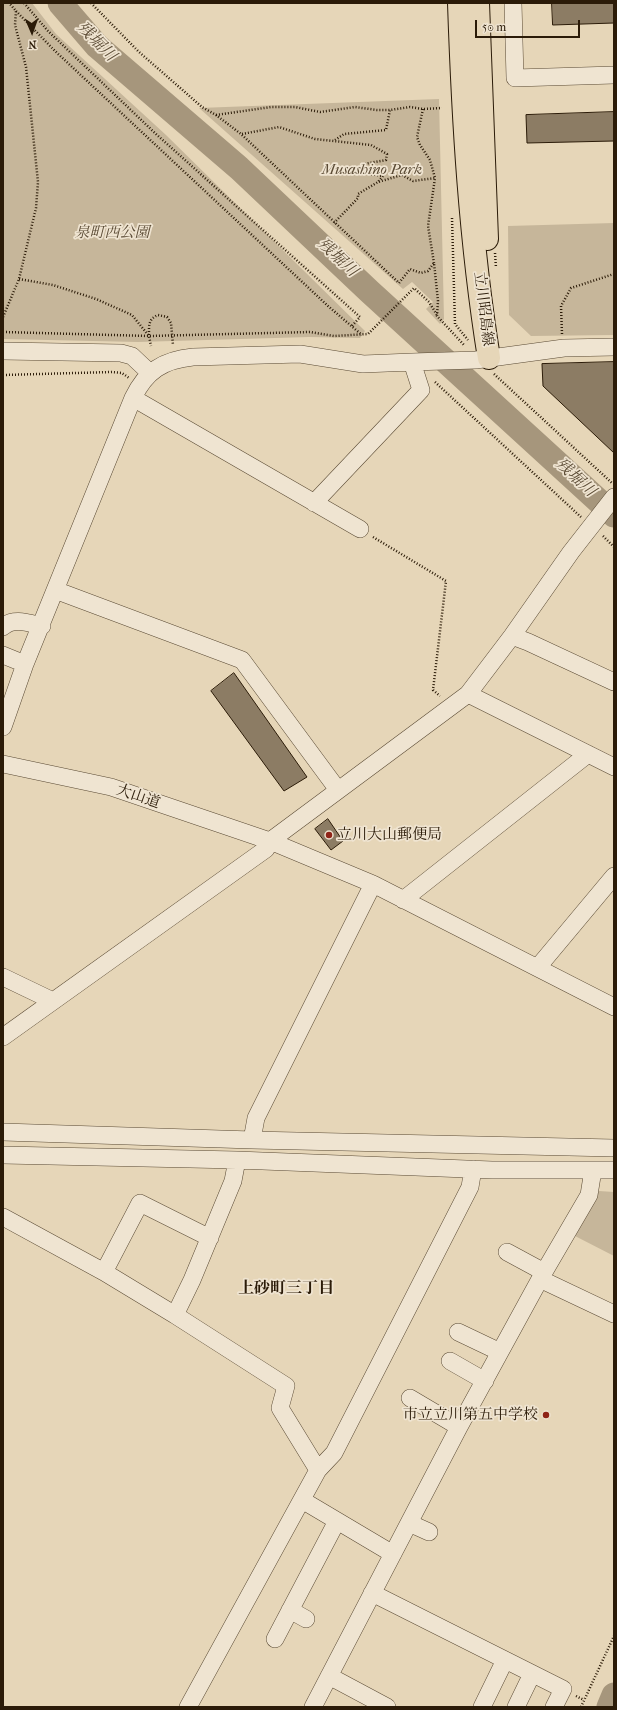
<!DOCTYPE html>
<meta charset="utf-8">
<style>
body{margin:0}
#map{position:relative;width:617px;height:1710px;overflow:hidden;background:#e6d6b8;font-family:"IM FELL French Canon",serif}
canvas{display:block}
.frame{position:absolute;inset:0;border:4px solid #2b1b08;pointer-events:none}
.north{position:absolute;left:12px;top:12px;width:40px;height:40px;-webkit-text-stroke:3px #efe4d1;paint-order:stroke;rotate:178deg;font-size:11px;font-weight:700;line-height:16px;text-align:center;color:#2b1b08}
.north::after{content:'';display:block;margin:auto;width:14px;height:18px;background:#2b1b08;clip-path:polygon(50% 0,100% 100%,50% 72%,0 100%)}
.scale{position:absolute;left:475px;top:20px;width:105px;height:18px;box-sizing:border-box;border:2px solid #2b1b08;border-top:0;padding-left:5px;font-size:12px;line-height:14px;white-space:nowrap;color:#2b1b08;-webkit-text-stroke:3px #efe4d1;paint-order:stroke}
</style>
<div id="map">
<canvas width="617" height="1710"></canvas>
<div class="frame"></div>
<div class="north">N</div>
<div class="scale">50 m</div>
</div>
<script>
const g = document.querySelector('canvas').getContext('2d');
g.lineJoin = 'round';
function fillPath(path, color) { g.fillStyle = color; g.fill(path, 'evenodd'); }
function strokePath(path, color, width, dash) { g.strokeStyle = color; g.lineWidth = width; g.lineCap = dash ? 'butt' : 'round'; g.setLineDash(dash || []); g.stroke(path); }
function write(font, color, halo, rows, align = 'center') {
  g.font = font + ' "IM FELL French Canon","Noto Serif JP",serif'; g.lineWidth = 3.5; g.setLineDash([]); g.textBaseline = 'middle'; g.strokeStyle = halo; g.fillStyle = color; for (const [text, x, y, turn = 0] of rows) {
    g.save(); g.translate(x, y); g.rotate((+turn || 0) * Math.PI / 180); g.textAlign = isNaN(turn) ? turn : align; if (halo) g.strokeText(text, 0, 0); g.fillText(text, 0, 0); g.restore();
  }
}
fillPath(new Path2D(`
 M3,3H32L56,34L166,135L365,331L360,338L309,337L138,342L3,339Z
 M439,99L444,319L440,324L426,309L433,302L412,282L403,289L199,108Z
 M614,223V335L531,336L509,315L508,226Z
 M599,1191L614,1192V1256L575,1236Z`), '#c6b69a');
strokePath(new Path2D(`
 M60,3L97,46L239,168L369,291L614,515
 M609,1707L614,1695`), '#a6967c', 25);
const building = new Path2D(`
 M552,3H614V23L553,25Z
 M614,112V141L527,143L526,115Z
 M614,362V453L543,386L542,364Z
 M234,673L307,777L284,791L211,691Z
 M328,819L343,841L331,850L315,829Z`);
fillPath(building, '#8c7c64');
strokePath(building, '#2b1b08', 1);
const minor = new Path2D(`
 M513,3L515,78L614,75
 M3,351L121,353L132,356L150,373
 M133,398L360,529
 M314,503L421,390L412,362
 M55,590L242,660L338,790
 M3,627C13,617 29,623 42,626
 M512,636L528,642L614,682
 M3,655L25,664
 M468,694L614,767
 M3,727L25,664L133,398C146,371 163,360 193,357L300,354L363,364L412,362L476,360L564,348L614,347
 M3,764L111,787L270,841L373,884L614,1007
 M403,900L588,754
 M538,967L614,876
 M3,977L53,1001
 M3,1037L266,849L270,841L468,694L512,636L571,552L614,497
 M3,1132L252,1140L614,1148
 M252,1140L256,1118L373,884
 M3,1155L237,1160L492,1170H614
 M3,1217L104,1272L175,1315L286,1386L280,1408L318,1470
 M507,1252L544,1272
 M104,1272L140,1203L210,1238
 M540,1279L614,1314
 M175,1315L192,1280L233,1181L237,1160
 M458,1332L500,1352
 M450,1361L485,1381
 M410,1398L459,1427
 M302,1500L393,1554
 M409,1523L429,1532
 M372,1593L563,1689L554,1707
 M290,1610L306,1619
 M275,1639L337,1521
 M329,1676L387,1707
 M188,1707L318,1470L334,1453L470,1187L473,1169
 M313,1707L459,1427L540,1279L589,1195L593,1170
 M482,1707L505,1660
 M516,1707L532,1674`);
const major = new Path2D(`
 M459,3C463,122 470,240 489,358
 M478,3L487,239`);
strokePath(minor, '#5a4a34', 18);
strokePath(major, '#2b1b08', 24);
strokePath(new Path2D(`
 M24,3L48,31L157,135L360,317L352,326
 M91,3L139,52L202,107L216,115L241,134L399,283L410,269L421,273L428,271L434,263L438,301L437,316L465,346
 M16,11L55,51L328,306L362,335
 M423,109L417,137L420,145L430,160L435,178L428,226L434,263
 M216,115L271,107H295L320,112L355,107L377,110H390L410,107L423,109L442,108
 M242,134L279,127L315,139L371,145L387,154L386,160L364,164V173L383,176L378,182
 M335,140L344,134L386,130L390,110
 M452,218L455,324L468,340
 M334,223L358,198V194L378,182L402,175L413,181L435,178
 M495,253L496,268
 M19,279L53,285L96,299L132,315L149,336L151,346
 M3,317L19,279L36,208L38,182L26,67L15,25L16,11L9,3
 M3,332L149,336L310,332L334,336L368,334L414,288L429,302L437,315
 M562,334L561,306L571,288L614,274
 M149,335C149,326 148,319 158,315L167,317L171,323L173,345
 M494,374L612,483
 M3,375L112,372L122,373L129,378
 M435,382L581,517
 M603,536L614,547
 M373,537L446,581L433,690L440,696
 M576,1696L584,1700
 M581,1707L614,1636`), '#2b1b08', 2.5, [1, 2]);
strokePath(minor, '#efe4d1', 17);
strokePath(major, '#e6d6b8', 22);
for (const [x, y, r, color] of [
 [329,835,4,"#8f2418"],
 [546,1415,4,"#8f2418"]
]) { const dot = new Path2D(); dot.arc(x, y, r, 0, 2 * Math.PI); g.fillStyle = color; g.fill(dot); strokePath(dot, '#efe4d1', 1.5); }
write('italic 15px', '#5a4a34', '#efe4d1', [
 ["Musashino Park",372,170],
 ["泉町西公園",112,233]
]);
write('15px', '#2b1b08', '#efe4d1', [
 ["立川昭島線",483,309,83],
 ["大山道",138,797,19]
]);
write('15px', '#2b1b08', '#efe4d1', [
 ["立川大山郵便局",337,835],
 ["市立立川第五中学校",538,1415,"right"]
], 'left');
write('italic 16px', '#5c4c36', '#efe4d1', [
 ["残堀川",96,42,45],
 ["残堀川",337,258,43],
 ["残堀川",575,478,43]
]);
write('bold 16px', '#2b1b08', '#efe4d1', [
 ["上砂町三丁目",286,1289]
]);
</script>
